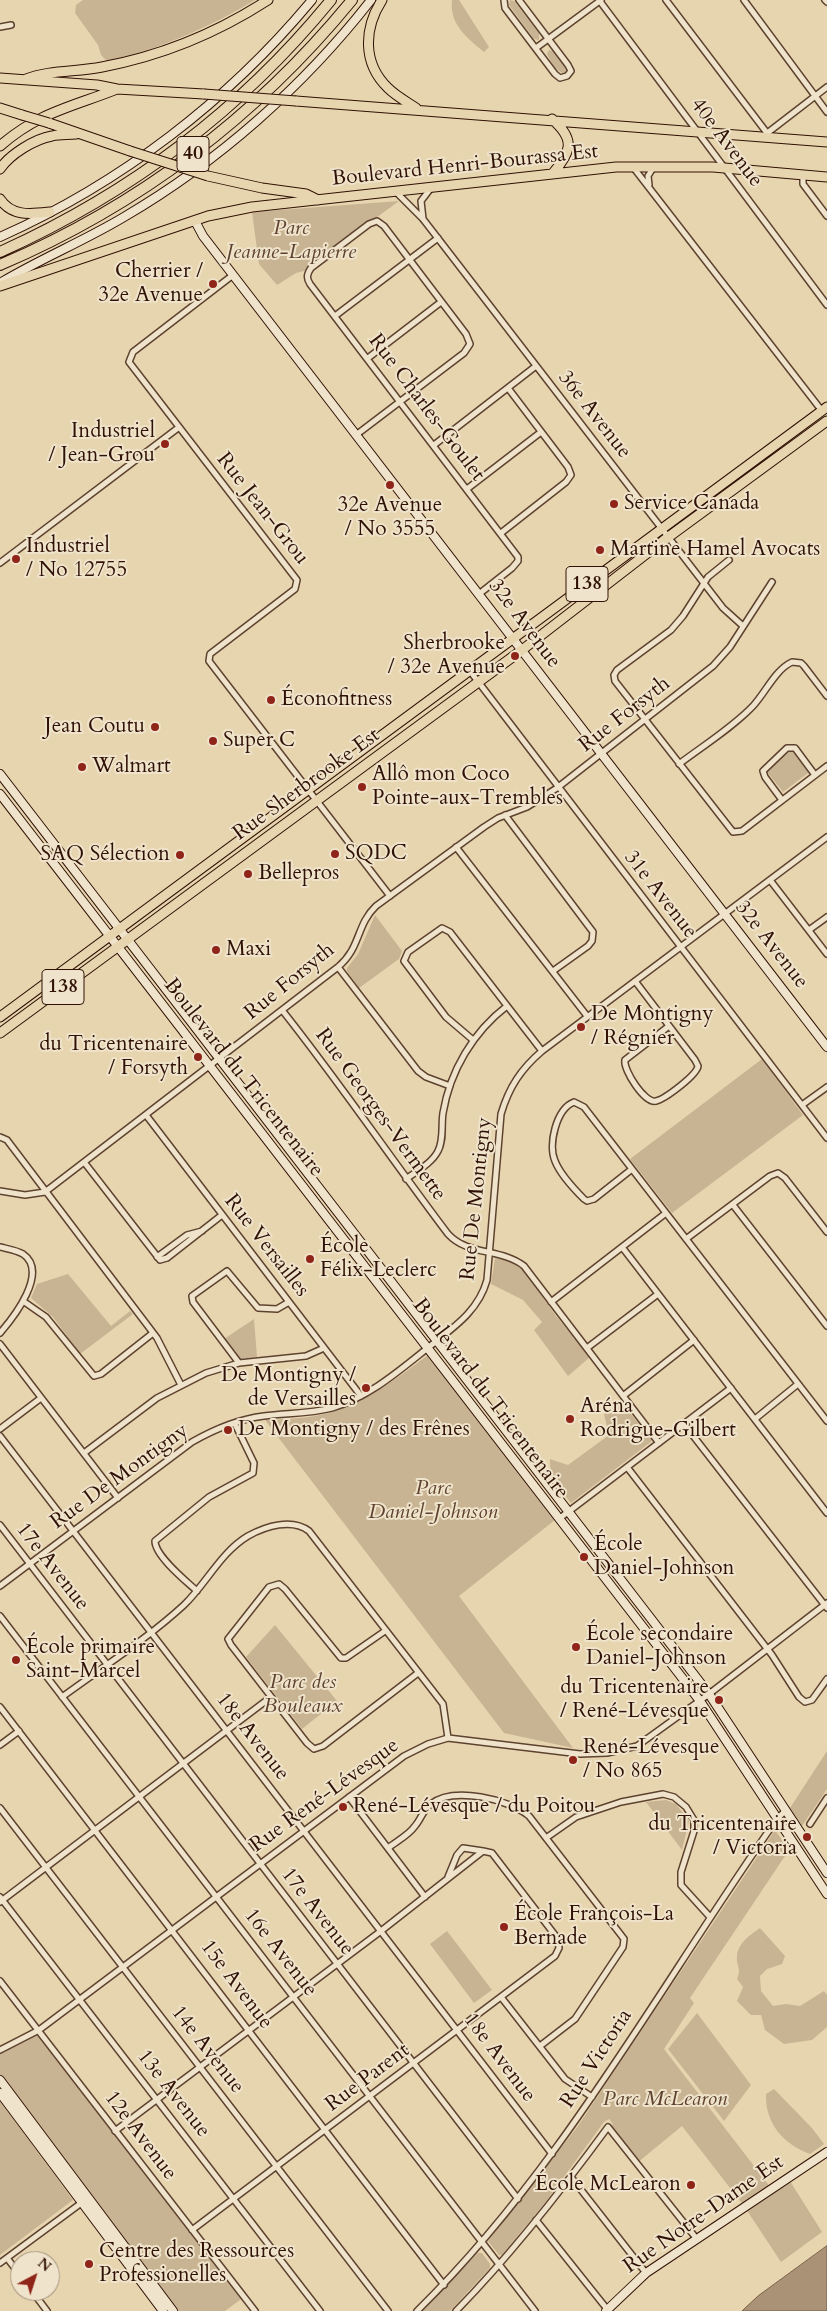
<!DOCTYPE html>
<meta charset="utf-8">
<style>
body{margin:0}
#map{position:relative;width:827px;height:2311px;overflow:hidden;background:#e7d5af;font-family:Cardo,serif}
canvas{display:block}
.north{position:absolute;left:10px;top:2251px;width:50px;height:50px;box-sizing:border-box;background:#efe4cb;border:1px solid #a3907c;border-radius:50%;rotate:40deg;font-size:14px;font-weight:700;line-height:20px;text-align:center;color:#301105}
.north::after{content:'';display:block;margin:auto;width:18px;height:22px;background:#8f2418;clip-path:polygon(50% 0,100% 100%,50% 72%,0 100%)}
</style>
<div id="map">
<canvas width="827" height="2311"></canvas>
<div class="north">N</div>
</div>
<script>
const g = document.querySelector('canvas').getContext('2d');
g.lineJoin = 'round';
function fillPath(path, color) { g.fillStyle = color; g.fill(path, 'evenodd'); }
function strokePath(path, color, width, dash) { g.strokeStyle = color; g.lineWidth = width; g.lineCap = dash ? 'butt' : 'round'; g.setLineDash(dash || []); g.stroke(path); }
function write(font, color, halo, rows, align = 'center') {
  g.font = font + ' Cardo,serif'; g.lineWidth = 4; g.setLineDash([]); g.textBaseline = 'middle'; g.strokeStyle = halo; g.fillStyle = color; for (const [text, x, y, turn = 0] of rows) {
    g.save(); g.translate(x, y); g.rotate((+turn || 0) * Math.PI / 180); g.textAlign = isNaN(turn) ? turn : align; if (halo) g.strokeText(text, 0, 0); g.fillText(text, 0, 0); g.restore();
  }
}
fillPath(new Path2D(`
 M83,0H255C210,27 158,50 107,61L101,55L98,45L75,13L76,5Z
 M452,0H459L489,47L484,52C467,38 449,24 452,0Z
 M510,0L514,1L539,33V40L534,39L509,5Z
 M549,50L553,51L566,68L565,74C558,73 550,61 547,54Z
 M399,201L304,271L296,273L277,285L259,264L252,212Z
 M791,750L808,769V773L783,792L767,772Z
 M375,915L402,951L399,959L359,988L347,971V968L358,954Z
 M762,1059L803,1115L672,1213L630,1159Z
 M495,1258L509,1261L524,1271L556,1316L590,1357L568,1376L534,1330L542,1322L523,1300L491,1284Z
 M68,1274L111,1326L130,1311L133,1314L80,1354L53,1317L31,1298L37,1284Z
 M254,1319L257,1357L240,1359L224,1339Z
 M428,1355L555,1520L459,1596L573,1748L504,1733L265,1420C281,1419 299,1419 315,1416C360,1407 392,1382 428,1355Z
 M621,1401L652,1441L571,1503C560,1489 549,1478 550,1459L568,1465L609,1435L604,1414Z
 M275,1625L337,1701L302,1729L246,1657Z
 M827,1751V1789L802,1826L790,1808Z
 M666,1800L676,1804L689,1821L682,1850L646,1802Z
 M775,1830L789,1850L690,1998L694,2003L664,2049L771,2188L788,2178L822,2232L781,2262L744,2206L682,2126L637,2163L609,2127L613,2124L609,2119L604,2122L547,2200L502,2255H499L488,2241L578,2126Z
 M760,1928L785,1956L782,1964L767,1969L760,1976L761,1991L773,2006L786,2004L800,2006L824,1991L827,1995V2027L812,2040L784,2044L765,2030L761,2015H751L737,2001L743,1987L737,1979C742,1968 736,1966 737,1956C738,1943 750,1935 760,1928Z
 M447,1931L492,1990L474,2003L430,1944Z
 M697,2013L751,2085L724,2121L668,2049Z
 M39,2030L244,2297L225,2311H173L0,2080V2050Z
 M774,2089L812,2128L824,2144L810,2154C783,2144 765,2123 766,2094Z
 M0,2101L73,2200L0,2255Z
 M478,2253H482L490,2264V2268L450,2311H422Z`), '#c8b492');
const water = new Path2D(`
 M827,2246V2311H742L758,2296Z`);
fillPath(water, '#a99275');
strokePath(water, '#795e48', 1);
const street = new Path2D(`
 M504,0L505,8L555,74L560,78L567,76L571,71L568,65L519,0
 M599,0L827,305
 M666,0L767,133
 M744,0L827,112
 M825,0L827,2
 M0,27L11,25
 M536,48L601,0
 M766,134L827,87
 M633,167L822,411
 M803,175V184L827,216
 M649,185L648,176L653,168
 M396,192L423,219L723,608L743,626
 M423,219L421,201L431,188
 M233,275L133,352L129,362L297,580L295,589L210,654L209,661L390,896
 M335,316L438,238
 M368,358L441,302
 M356,435L464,353L470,344L466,334L384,226L377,221L369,224L311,268C307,274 306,278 310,284L518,557V561L512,568L479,594
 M434,445L536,366
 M467,489L541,432
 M501,533L566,482L571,475L568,467L508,388
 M729,560L708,577L683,616L671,630L617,670L614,675L615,681L733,832L742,831L827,766
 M0,563L178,428
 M470,671L827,1138
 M679,764C704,745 732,728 753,706C766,692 775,670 792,662L801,663L804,666L827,696
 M782,800L765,777L763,771L787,748H795L815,775
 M505,815L593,932L592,941L588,946L553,971
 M456,847L587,1016
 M770,880L827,954
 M809,930L827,917
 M338,967L418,1071L426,1077L450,1086
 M635,981L695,1060L698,1066C697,1075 665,1099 656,1101C645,1104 623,1070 625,1060L669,1026
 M282,1010C340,1083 392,1160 448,1234C468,1256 501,1248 524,1266L659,1443
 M473,1040L446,1017L404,961L408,952L442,928L450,932L542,1051
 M802,1105L827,1087
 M146,1115L361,1396
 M0,1137L7,1140L157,1338L181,1385
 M84,1162L160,1260L167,1258L222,1215
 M632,1169L594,1199L587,1201L584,1199C574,1189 560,1174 555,1161C548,1145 556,1109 574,1102L584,1107L827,1421
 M406,1179C417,1171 432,1163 438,1151C444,1140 441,1126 443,1113C450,1071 473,1032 507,1006
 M0,1191L25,1195L45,1192L338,967C361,948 356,925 376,906L484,827L498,818L527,807L557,788L713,666L730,647L772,582
 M733,1205L827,1326
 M686,1239L770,1176L778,1173L785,1178L827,1232
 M0,1247C8,1249 16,1250 23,1254C49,1272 14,1317 0,1333
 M622,1247L827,1513
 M157,1257L187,1235L202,1231
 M23,1301L46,1317L94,1376L101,1374L153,1333
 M551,1302L666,1213
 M0,1344L118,1498
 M587,1348L658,1294
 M239,1363L193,1302L192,1296L227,1271L258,1308L277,1309L289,1302
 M623,1396L694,1340
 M755,1419L798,1384
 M684,1424L827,1608
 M0,1429L41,1398
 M0,1436L552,2154
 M84,1453L157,1398L206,1373L239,1363L306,1356L324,1348
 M627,1467L772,1655L799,1697L805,1702L812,1700L827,1679
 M560,1518L731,1388
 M0,1525L518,2199
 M0,1586L192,1442C213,1430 239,1419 264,1416C286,1413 309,1414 332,1408C372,1396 402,1368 434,1343C457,1325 479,1309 487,1280L501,1114C509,1087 521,1069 542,1051L827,837
 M197,1591C186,1581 155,1556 155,1541L209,1497L253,1473L254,1463L235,1424
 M0,1616L535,2311
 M385,1631L346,1658H341L285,1589L279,1584L269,1587L228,1639L231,1645L307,1743L314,1749L323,1746L418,1673
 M62,1697C103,1667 147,1639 184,1605C206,1584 221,1552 248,1536C266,1526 292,1518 309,1531L443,1704L448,1738
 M0,1707L444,2285
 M0,1745L19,1731
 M349,1797L425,1897
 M0,1808L388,2311
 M810,1824L827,1798
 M546,1838L576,1817L621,1802L663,1794L674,1797L686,1807L694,1820V1831L681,1872V1885L710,1917
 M388,1848C397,1841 409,1835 415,1826C421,1819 423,1810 431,1804C453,1786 509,1799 529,1816L621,1935L624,1939L623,1947L575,2019L540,2046
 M0,1897L320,2311
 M0,1902L271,1697
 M0,1981L255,2311
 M501,1997L565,2079L592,2097
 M0,2050L39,2030L404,1756L428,1744L448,1738L580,1754L607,1753L637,1746L709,1694L827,1603
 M115,2131L381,1931L483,1851L463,1848L457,1855L448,1877
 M571,2177L646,2273
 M536,2220L607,2309
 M192,2230L555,1956L559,1948L558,1939L492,1853L483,1851
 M7,2258L20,2275
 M0,2263L84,2201
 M32,2291L47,2311
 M417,2311C563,2168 660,1985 777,1819L785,1811
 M456,2311C512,2254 561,2191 608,2127L696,2238`);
const secondary = new Path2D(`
 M195,221L203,236L827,1047
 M0,237C121,183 228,101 312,0
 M0,283C40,259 84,241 124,217C218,162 304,86 371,0
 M0,774L709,1694L827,1873
 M0,794L700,1701L827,1894
 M0,2080L173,2311
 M0,2093L163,2311
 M606,2311L646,2273L827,2152`);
const primary = new Path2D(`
 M382,0C364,28 362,63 388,88C396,96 407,102 416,108
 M0,78L97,85L117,89L204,94
 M26,79C49,70 77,72 102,67C161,56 217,33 268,0
 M296,101L827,142
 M0,108L22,115
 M552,119C575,139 572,151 553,173
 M49,123L130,151
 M0,146C39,112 72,107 117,89
 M0,169C10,154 35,139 52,136C60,134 68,135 76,134
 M208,176L262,188L306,194L318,200
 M0,199C12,217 31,214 50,212
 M0,286L208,216L252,207L616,167H713L827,177
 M0,1017L827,407
 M0,1033L522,650L663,541L827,421`);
const highway = new Path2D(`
 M0,252C129,194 242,109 331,0
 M0,265C138,206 257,116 352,0`);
strokePath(street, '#5e4230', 8);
strokePath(secondary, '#301105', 10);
strokePath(primary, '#301105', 11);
strokePath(highway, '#301105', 12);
strokePath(street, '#efe4cb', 5);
strokePath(secondary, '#efe4cb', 8);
strokePath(primary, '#e7d5af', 9);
strokePath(highway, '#e7d5af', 10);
const primaryBridge = new Path2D(`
 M204,94L296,101
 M22,115L49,123
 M130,151L208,176`);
strokePath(primaryBridge, '#301105', 11, []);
strokePath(primaryBridge, '#e7d5af', 9);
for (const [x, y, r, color] of [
 [213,284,5,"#8f2418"],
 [165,444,5,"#8f2418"],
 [390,485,5,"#8f2418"],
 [614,504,5,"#8f2418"],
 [600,550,5,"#8f2418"],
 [16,559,5,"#8f2418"],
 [515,656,5,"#8f2418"],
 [271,700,5,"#8f2418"],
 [155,727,5,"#8f2418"],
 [213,741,5,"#8f2418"],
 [82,767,5,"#8f2418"],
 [362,787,5,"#8f2418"],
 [335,854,5,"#8f2418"],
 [180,855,5,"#8f2418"],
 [248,874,5,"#8f2418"],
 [216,950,5,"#8f2418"],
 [581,1027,5,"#8f2418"],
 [198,1057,5,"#8f2418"],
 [310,1259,5,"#8f2418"],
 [366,1388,5,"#8f2418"],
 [570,1419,5,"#8f2418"],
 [228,1430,5,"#8f2418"],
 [584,1557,5,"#8f2418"],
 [576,1647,5,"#8f2418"],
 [16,1660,5,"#8f2418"],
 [719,1700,5,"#8f2418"],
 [573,1760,5,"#8f2418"],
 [343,1807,5,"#8f2418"],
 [807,1837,5,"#8f2418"],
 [504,1927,5,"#8f2418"],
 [691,2185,5,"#8f2418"],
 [89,2264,5,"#8f2418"]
]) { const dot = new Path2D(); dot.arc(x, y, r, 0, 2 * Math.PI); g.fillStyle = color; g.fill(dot); strokePath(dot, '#efe4cb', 2); }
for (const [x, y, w] of [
 [193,154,32],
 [587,584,42],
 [63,987,42]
]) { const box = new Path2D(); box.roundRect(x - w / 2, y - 17.5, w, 35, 4); g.fillStyle = '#efe4cb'; g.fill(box); strokePath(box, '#301105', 1); }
write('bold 20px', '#301105', null, [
 ["40",193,154],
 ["138",587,584],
 ["138",63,987]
]);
write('21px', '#301105', '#efe4cb', [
 ["40e Avenue",726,143,53],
 ["Boulevard Henri-Bourassa Est",465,166,-6],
 ["Rue Charles-Goulet",426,408,53],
 ["36e Avenue",594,415,52],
 ["Rue Jean-Grou",262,509,52],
 ["32e Avenue",524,624,53],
 ["Rue Forsyth",625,715,-38],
 ["Rue Sherbrooke Est",307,785,-36],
 ["31e Avenue",660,895,52],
 ["32e Avenue",771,945,52],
 ["Rue Forsyth",290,982,-39],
 ["Boulevard du Tricentenaire",243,1078,52],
 ["Rue Georges-Vermette",380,1115,54],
 ["Rue De Montigny",477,1199,-84],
 ["Rue Versailles",266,1246,52],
 ["Boulevard du Tricentenaire",490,1399,53],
 ["Rue De Montigny",120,1477,-36],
 ["17e Avenue",52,1567,52],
 ["18e Avenue",252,1737,52],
 ["Rue René-Lévesque",325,1796,-36],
 ["17e Avenue",317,1912,52],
 ["16e Avenue",280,1953,52],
 ["15e Avenue",236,1985,53],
 ["14e Avenue",207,2050,52],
 ["18e Avenue",499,2058,53],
 ["Rue Victoria",597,2059,-57],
 ["Rue Parent",368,2078,-37],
 ["13e Avenue",173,2094,52],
 ["12e Avenue",140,2136,53],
 ["Rue Notre-Dame Est",704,2215,-35]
]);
write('italic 21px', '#5e422f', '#efe4cb', [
 ["Parc",291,229],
 ["Jeanne-Lapierre",291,253],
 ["Parc",433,1489],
 ["Daniel-Johnson",433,1513],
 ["Parc des",303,1683],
 ["Bouleaux",303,1707],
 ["Parc McLearon",665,2100]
]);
write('21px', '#301105', '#efe4cb', [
 ["Cherrier /",203,272,"right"],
 ["32e Avenue",203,296,"right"],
 ["Industriel",155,432,"right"],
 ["/ Jean-Grou",155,456,"right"],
 ["Service Canada",624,504],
 ["32e Avenue",390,506,"center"],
 ["/ No 3555",390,530,"center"],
 ["Industriel",26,547],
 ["/ No 12755",26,571],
 ["Martine Hamel Avocats",610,550],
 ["Sherbrooke",505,644,"right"],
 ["/ 32e Avenue",505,668,"right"],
 ["Éconofitness",281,700],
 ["Jean Coutu",145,727,"right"],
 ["Super C",223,741],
 ["Walmart",92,767],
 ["Allô mon Coco",372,775],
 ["Pointe-aux-Trembles",372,799],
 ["SQDC",345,854],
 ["SAQ Sélection",170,855,"right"],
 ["Bellepros",258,874],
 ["Maxi",226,950],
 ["De Montigny",591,1015],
 ["/ Régnier",591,1039],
 ["du Tricentenaire",188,1045,"right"],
 ["/ Forsyth",188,1069,"right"],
 ["École",320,1247],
 ["Félix-Leclerc",320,1271],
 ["De Montigny /",356,1376,"right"],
 ["de Versailles",356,1400,"right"],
 ["Aréna",580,1407],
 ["Rodrigue-Gilbert",580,1431],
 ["De Montigny / des Frênes",238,1430],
 ["École",594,1545],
 ["Daniel-Johnson",594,1569],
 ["École secondaire",586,1635],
 ["Daniel-Johnson",586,1659],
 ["École primaire",26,1648],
 ["Saint-Marcel",26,1672],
 ["du Tricentenaire",709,1688,"right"],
 ["/ René-Lévesque",709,1712,"right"],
 ["René-Lévesque",583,1748],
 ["/ No 865",583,1772],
 ["René-Lévesque / du Poitou",353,1807],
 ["du Tricentenaire",797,1825,"right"],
 ["/ Victoria",797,1849,"right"],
 ["École François-La",514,1915],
 ["Bernade",514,1939],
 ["École McLearon",681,2185,"right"],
 ["Centre des Ressources",99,2252],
 ["Professionelles",99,2276]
], 'left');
</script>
